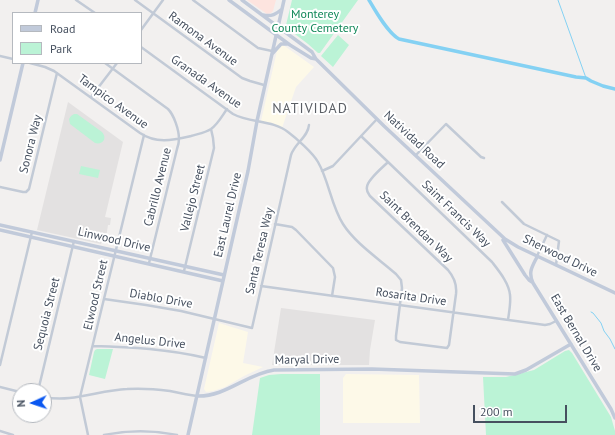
<!DOCTYPE html>
<style>
body{margin:0}
#map{position:relative;width:615px;height:435px;overflow:hidden;background:#f2f0ef;font-family:"PT Sans",sans-serif}
canvas{display:block}
.legend{position:absolute;left:12px;top:12px;width:130px;height:52px;box-sizing:border-box;background:#fff;border:1px solid #b5b9bf;margin:0;padding:5px 7px;list-style:none;font-size:12px;color:#46505f}
.legend li{display:flex;align-items:center;gap:8px;height:20px}
.legend b{width:20px;border:1px solid #b5b9bf}
.north{position:absolute;left:12px;top:383px;width:40px;height:40px;box-sizing:border-box;background:#fff;border:1px solid #b5b9bf;border-radius:50%;rotate:267deg;font-size:11px;font-weight:700;line-height:16px;text-align:center;color:#46505f}
.north::after{content:'';display:block;margin:auto;width:14px;height:18px;background:#0a57f1;clip-path:polygon(50% 0,100% 100%,50% 72%,0 100%)}
.scale{position:absolute;left:473px;top:405px;width:94px;height:18px;box-sizing:border-box;border:2px solid #46505f;border-top:0;padding-left:5px;font-size:12px;line-height:14px;white-space:nowrap;color:#46505f;-webkit-text-stroke:3px #fff;paint-order:stroke}
</style>
<div id="map">
<canvas width="615" height="435"></canvas>
<ul class="legend">
<li><b style="height:5px;background:#c1cada"></b>Road</li>
<li><b style="height:11px;background:#bbf3d6"></b>Park</li>
</ul>
<div class="north">N</div>
<div class="scale">200 m</div>
</div>
<script>
const g = document.querySelector('canvas').getContext('2d');
g.lineJoin = 'round';
function fillPath(path, color) { g.fillStyle = color; g.fill(path, 'evenodd'); }
function strokePath(path, color, width, dash) { g.strokeStyle = color; g.lineWidth = width; g.lineCap = dash ? 'butt' : 'round'; g.setLineDash(dash || []); g.stroke(path); }
function write(font, color, halo, rows, align = 'center') {
  g.font = font + ' "PT Sans",sans-serif'; g.lineWidth = 4; g.setLineDash([]); g.textBaseline = 'middle'; g.strokeStyle = halo; g.fillStyle = color; for (const [text, x, y, turn = 0] of rows) {
    g.save(); g.translate(x, y); g.rotate((+turn || 0) * Math.PI / 180); g.textAlign = isNaN(turn) ? turn : align; if (halo) g.strokeText(text, 0, 0); g.fillText(text, 0, 0); g.restore();
  }
}
fillPath(new Path2D(`
 M279,42L314,67L296,87L282,128L261,121Z
 M219,323L248,332L243,363L263,367L244,376L225,387L213,391L206,392L204,389Z
 M346,374L419,375L420,423H343V378Z`), '#fdf9e8');
fillPath(new Path2D(`
 M68,102L123,142L105,217L111,218L110,225H108L106,238H103L101,244L37,230Z
 M281,308L375,320L370,350L369,365H272Z`), '#e3e1e1');
fillPath(new Path2D(`
 M247,0H276L273,11L271,13L267,14Z`), '#fde4df');
fillPath(new Path2D(`
 M292,0H358L320,53H318L308,44L287,28L286,25Z
 M338,35L349,45L333,67L321,56Z
 M74,114H77L102,132C108,139 102,145 95,143L70,124L69,119L71,116Z
 M81,166L100,170L98,178L79,174Z
 M97,349H113L105,379L89,375L94,352L95,350Z
 M569,350L572,353L611,417L615,431V435H486L483,377H506L534,370L565,351Z
 M281,374H320V435H252L260,378L269,375Z`), '#bbf3d6');
strokePath(new Path2D(`
 M558,0L586,78
 M591,312L593,313L601,323L604,331L610,339L615,349`), '#84d1f3', 1);
strokePath(new Path2D(`
 M369,0C376,12 388,33 399,39L576,77L586,78L591,81L603,86L615,89`), '#84d1f3', 3.5);
strokePath(new Path2D(`
 M76,0L95,13
 M135,0L242,78L250,81L264,85
 M193,0L258,48L272,51
 M141,30L163,0
 M141,47L233,114C250,123 273,120 288,132C296,138 313,153 318,162C329,181 331,205 343,224C355,243 379,259 396,274L401,280L402,288L396,336V340L400,342L447,348L449,345L456,294C457,285 454,277 448,270L370,196C368,193 366,191 367,187C367,180 383,167 388,162
 M0,56L13,59
 M30,63L45,67L54,71L140,133C156,144 173,140 191,136C197,134 205,133 211,129C218,124 222,116 227,109
 M105,63L168,109C174,115 179,130 179,139C179,142 178,146 177,149L149,263
 M91,97L117,63
 M361,136L492,262C499,271 509,283 510,295C511,303 509,312 508,320
 M416,155L446,124L481,157L484,158
 M322,171L333,166L377,119
 M0,187L23,192H26L29,189L57,73
 M502,202L524,224L559,241L556,265
 M275,224L292,227L296,230L333,268L335,277L332,296
 M537,256L547,235
 M184,271L214,148L213,138L211,129
 M261,286L545,325L550,324L556,321
 M104,299L146,305L181,311L252,328L291,155C295,143 308,137 309,125
 M93,346C131,347 168,349 206,358
 M0,365L32,232
 M0,387L20,392
 M38,391L74,241
 M44,397C72,403 99,390 127,389C141,388 155,389 170,391C179,393 188,395 197,396
 M0,431L13,435
 M88,435L80,397L144,135
 M104,435C129,430 152,430 177,435`), '#c2cad6', 2.5);
strokePath(new Path2D(`
 M229,0L290,45L311,58L316,59
 M242,0L312,52L316,59L384,126L505,239L518,247L615,293
 M35,13L38,0
 M263,15C272,17 276,14 282,9
 M272,54L281,44H288
 M0,160L23,63
 M0,225L224,275
 M0,230L223,281
 M503,240L525,275L529,280L532,282
 M537,257C532,267 528,272 533,283L611,409L615,418
 M197,396C226,397 246,374 274,370L372,369L515,374L526,370L571,344
 M188,435L248,171L257,121L284,0`), '#c1cada', 3.5);
write('12px', '#108758', '#fff', [
 ["Monterey",315,15],
 ["County Cemetery",315,29]
]);
write('12px', '#46505f', '#fff', [
 ["Ramona Avenue",203,39,36],
 ["Granada Avenue",206,82,35],
 ["Tampico Avenue",113,102,36],
 ["Natividad Road",414,140,43],
 ["Sonora Way",31,144,-76],
 ["Cabrillo Avenue",158,187,-76],
 ["Vallejo Street",193,198,-76],
 ["Saint Francis Way",456,214,44],
 ["East Laurel Drive",228,215,-77],
 ["Saint Brendan Way",416,227,44],
 ["Linwood Drive",114,240,13],
 ["Santa Teresa Way",260,251,-77],
 ["Sherwood Drive",560,256,26],
 ["Elwood Street",96,295,-77],
 ["Rosarita Drive",411,297,8],
 ["Diablo Drive",161,299,10],
 ["Sequoia Street",47,314,-76],
 ["East Bernal Drive",576,333,59],
 ["Angelus Drive",150,341,6],
 ["Maryal Drive",307,360,-1]
]);
g.letterSpacing = '1px';
write('14px', '#5b5f65', '#fff', [
 ["NATIVIDAD",310,109]
]);
g.letterSpacing = '0px';
</script>
